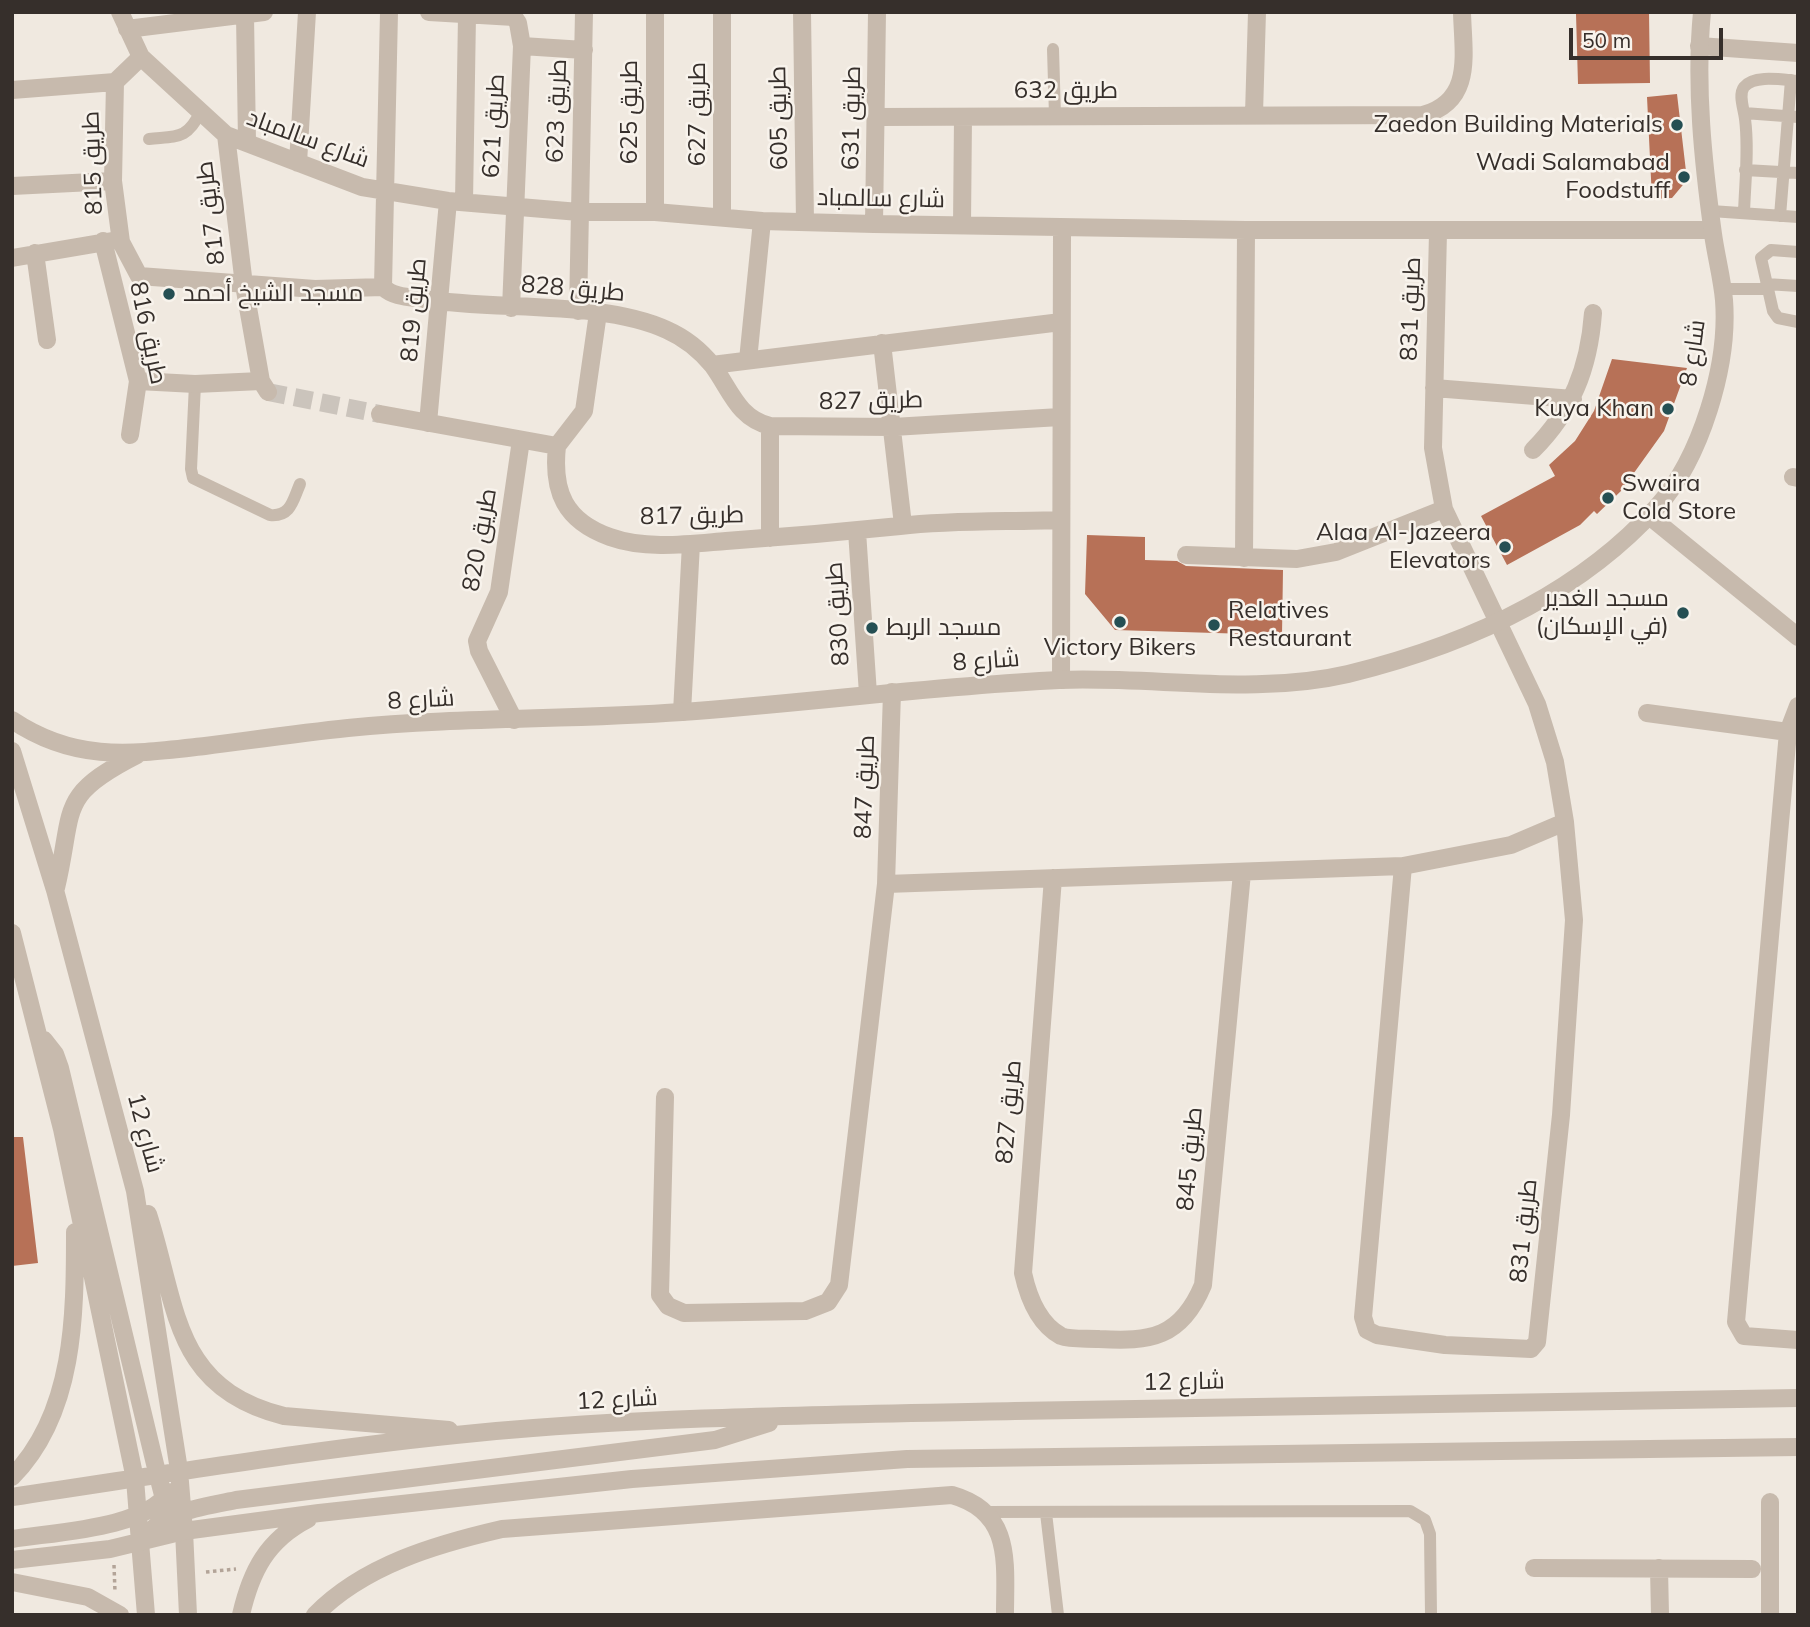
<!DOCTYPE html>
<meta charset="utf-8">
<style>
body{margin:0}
#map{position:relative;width:1810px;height:1627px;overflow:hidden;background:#f0e9e0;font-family:Mulish,sans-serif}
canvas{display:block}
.frame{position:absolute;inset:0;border:14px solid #362f2b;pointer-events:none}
.scale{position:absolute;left:1569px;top:28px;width:154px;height:32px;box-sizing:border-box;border:4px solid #362f2b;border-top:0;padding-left:9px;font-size:21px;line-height:24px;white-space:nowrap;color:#362f2b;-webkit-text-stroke:5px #f8f3ec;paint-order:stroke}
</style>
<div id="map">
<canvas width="1810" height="1627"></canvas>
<div class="frame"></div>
<div class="scale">50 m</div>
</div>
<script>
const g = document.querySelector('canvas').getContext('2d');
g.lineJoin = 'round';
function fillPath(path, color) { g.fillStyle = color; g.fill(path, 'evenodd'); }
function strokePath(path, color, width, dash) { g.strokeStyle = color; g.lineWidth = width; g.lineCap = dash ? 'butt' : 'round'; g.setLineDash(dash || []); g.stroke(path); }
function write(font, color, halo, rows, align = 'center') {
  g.font = font + ' Mulish,Cairo,sans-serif'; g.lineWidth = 5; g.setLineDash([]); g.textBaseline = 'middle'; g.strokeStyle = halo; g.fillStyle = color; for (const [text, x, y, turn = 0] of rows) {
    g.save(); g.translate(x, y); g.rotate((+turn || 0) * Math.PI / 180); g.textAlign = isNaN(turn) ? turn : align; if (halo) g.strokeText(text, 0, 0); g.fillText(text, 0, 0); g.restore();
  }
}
fillPath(new Path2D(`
 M1649,12L1650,83L1578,84L1576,14Z
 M1677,94L1687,180L1672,198L1652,199L1647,97Z
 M1612,359L1687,368L1664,431L1621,491L1597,514L1594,511L1580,525L1507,565L1481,516L1555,476L1549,465L1575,441L1594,411Z
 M1087,535L1145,537V560L1177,561L1186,566L1283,570L1282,635L1115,630L1085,594Z
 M12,1137H23L38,1263L12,1266Z`), '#b77157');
strokePath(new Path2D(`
 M268,392L380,414`), '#cbc4bc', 18, [18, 9]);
strokePath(new Path2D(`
 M114,1565L115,1592
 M206,1572L236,1569`), '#b3a498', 3.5, [3.5, 3.5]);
strokePath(new Path2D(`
 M1053,49L1055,116
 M1744,113L1798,117
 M149,139C177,136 187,140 201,111
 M1745,170L1798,173
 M1711,211L1798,217
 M1744,213C1745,182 1749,149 1745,119C1744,109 1738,95 1744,87C1754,74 1784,80 1798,81
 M1780,216L1791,80
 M1798,252L1771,250L1761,258L1773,311L1778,318L1798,322
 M1766,284L1798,286
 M1722,289H1768
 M195,384L191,469L193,478L270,515C291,517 293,500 300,484
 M986,1512L1410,1511L1425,1520L1430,1534L1431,1615
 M1046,1513L1058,1615`), '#c7baad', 12);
strokePath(new Path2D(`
 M120,12L141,57L226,135L362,187L448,201L579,212H655L762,221L874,224L1246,230H1712
 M429,12L514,17L518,23L522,46L511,308
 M722,12V216
 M802,12L805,222
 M245,15L247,142
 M127,29L264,12
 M522,46L584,50
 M1699,46L1798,53
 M115,82L113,181L121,242L139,276L315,289L383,287
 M12,90L115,82L141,57
 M1254,114L1257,12
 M878,117L1423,115C1474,101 1463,54 1462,12
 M226,135L244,285L261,381L268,392
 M298,163L307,12
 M12,186L113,181
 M464,202L467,15
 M655,212V12
 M874,224L877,12
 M962,225L963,117
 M103,241L138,381L130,435
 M35,253L47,340
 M12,258L112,241
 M383,287C393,297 408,297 423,299C496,311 602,300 667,330C685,338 701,351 713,366C731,391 738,418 770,426L893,427L1060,417
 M383,287L389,12
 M578,311L584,12
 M882,343L903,525
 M748,360L762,221
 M712,365L1061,322
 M138,381L195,384L261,381
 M1434,388L1573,399
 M380,414L557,446C552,492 565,521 610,537C646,550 689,544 726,541C784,537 842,532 900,526C953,520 1007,522 1060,520
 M428,423L448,201
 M770,426V538
 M557,446L584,411L598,313
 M1533,450C1572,411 1589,368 1593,313
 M1793,477L1798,478
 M1648,515L1798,637
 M857,531L868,694
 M1186,555L1297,559L1336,552L1444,509
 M1244,558L1246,230
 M1061,680L1062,228
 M1798,706L1788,732L1736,1322L1744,1336L1798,1340
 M682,712L691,544
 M1647,713L1788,732
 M514,720L479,651L477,641L499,592L521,440
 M1403,866L1363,1317L1367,1330L1377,1335L1445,1345L1531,1349L1537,1342L1561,1115L1574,920L1565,822L1555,762L1537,704L1444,509L1433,448L1438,232
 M1053,878L1023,1273C1028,1296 1039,1324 1061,1336C1071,1340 1088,1338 1099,1339C1150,1342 1181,1338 1203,1285L1242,873
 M886,884L1403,866L1511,845L1565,822
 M665,1097L660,1295L668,1306L684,1313L805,1311L828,1302L839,1285L886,884L892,692
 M184,1531L188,1615
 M140,1542L146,1615
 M1534,1568L1752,1569
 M1659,1568L1660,1615
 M315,1615C364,1565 437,1544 502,1529L952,1495C1013,1512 1005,1563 1005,1615
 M1770,1615V1502`), '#c7baad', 18);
strokePath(new Path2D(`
 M12,720C76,763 132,754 205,746C252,740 300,733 348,728C459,717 571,720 682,712C808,703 933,686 1059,680C1154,676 1254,696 1348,674C1462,646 1577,596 1657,507C1701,458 1729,365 1724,300C1722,278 1716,256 1713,234C1703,162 1695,85 1702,12
 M12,751L55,890L135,1191L179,1470L184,1531
 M56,888C75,808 56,796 137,755
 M12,933L62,1129L135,1479L140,1542
 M44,1040L55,1054L60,1068L155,1464L164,1499L178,1523
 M148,1214C178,1306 172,1388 284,1416L449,1430
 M12,1477C75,1413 75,1315 75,1232
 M12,1497C167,1474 320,1448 476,1433C655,1416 835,1415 1015,1411C1276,1405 1537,1401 1798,1398
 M12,1539C54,1532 145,1529 169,1492
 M140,1542C165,1510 199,1508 236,1500L715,1440L769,1423
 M12,1560L110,1549L184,1531L319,1513L632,1479L907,1459L1798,1447
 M12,1582L88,1597L120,1615
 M241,1615C251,1571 267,1540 308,1519`), '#c7baad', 18);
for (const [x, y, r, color] of [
 [1677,125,7,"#254f53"],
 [1684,177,7,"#254f53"],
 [169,294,7,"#254f53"],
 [1668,409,7,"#254f53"],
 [1608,498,7,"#254f53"],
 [1505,547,7,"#254f53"],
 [1683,613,7,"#254f53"],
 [1120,622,7,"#254f53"],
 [1214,625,7,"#254f53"],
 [872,628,7,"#254f53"]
]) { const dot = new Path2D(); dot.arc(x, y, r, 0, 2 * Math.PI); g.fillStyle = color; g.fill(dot); strokePath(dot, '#f8f3ec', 2.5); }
write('24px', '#362f2b', '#f8f3ec', [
 ["طريق 632",1066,91],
 ["طريق 623",557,111,-88],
 ["طريق 625",630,112,-90],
 ["طريق 627",698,114,-90],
 ["طريق 605",779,118,-91],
 ["طريق 631",852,118,-89],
 ["طريق 621",494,126,-87],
 ["شارع سالمباد",308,139,20],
 ["طريق 815",93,163,-92],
 ["شارع سالمباد",881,199,1],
 ["طريق 817",211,213,-97],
 ["طريق 828",573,289,5],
 ["طريق 831",1411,309,-88],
 ["طريق 819",414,310,-85],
 ["طريق 816",148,333,78],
 ["شارع 8",1693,353,-82],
 ["طريق 827",871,401,-1],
 ["طريق 817",692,516,-1],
 ["طريق 820",480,540,-80],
 ["طريق 830",838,614,-94],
 ["شارع 8",986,661,-4],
 ["شارع 8",421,700,-3],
 ["طريق 847",865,787,-88],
 ["طريق 827",1009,1112,-85],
 ["شارع 12",145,1133,75],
 ["طريق 845",1190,1159,-85],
 ["طريق 831",1524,1231,-84],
 ["شارع 12",1184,1382,-1],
 ["شارع 12",617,1400,-3]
]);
write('24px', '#362f2b', '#f8f3ec', [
 ["Zaedon Building Materials",1663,125],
 ["Wadi Salamabad",1670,163],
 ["Foodstuff",1670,191],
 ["مسجد الشيخ أحمد",183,294,"left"],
 ["Kuya Khan",1654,409],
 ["Swaira",1622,484,"left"],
 ["Cold Store",1622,512,"left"],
 ["Alaa Al-Jazeera",1491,533],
 ["Elevators",1491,561],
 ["مسجد الغدير",1669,599],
 ["(في الإسكان)",1669,627],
 ["Relatives",1228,611,"left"],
 ["Restaurant",1228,639,"left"],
 ["مسجد الربط",886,628,"left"],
 ["Victory Bikers",1120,648,"center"]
], 'right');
</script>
